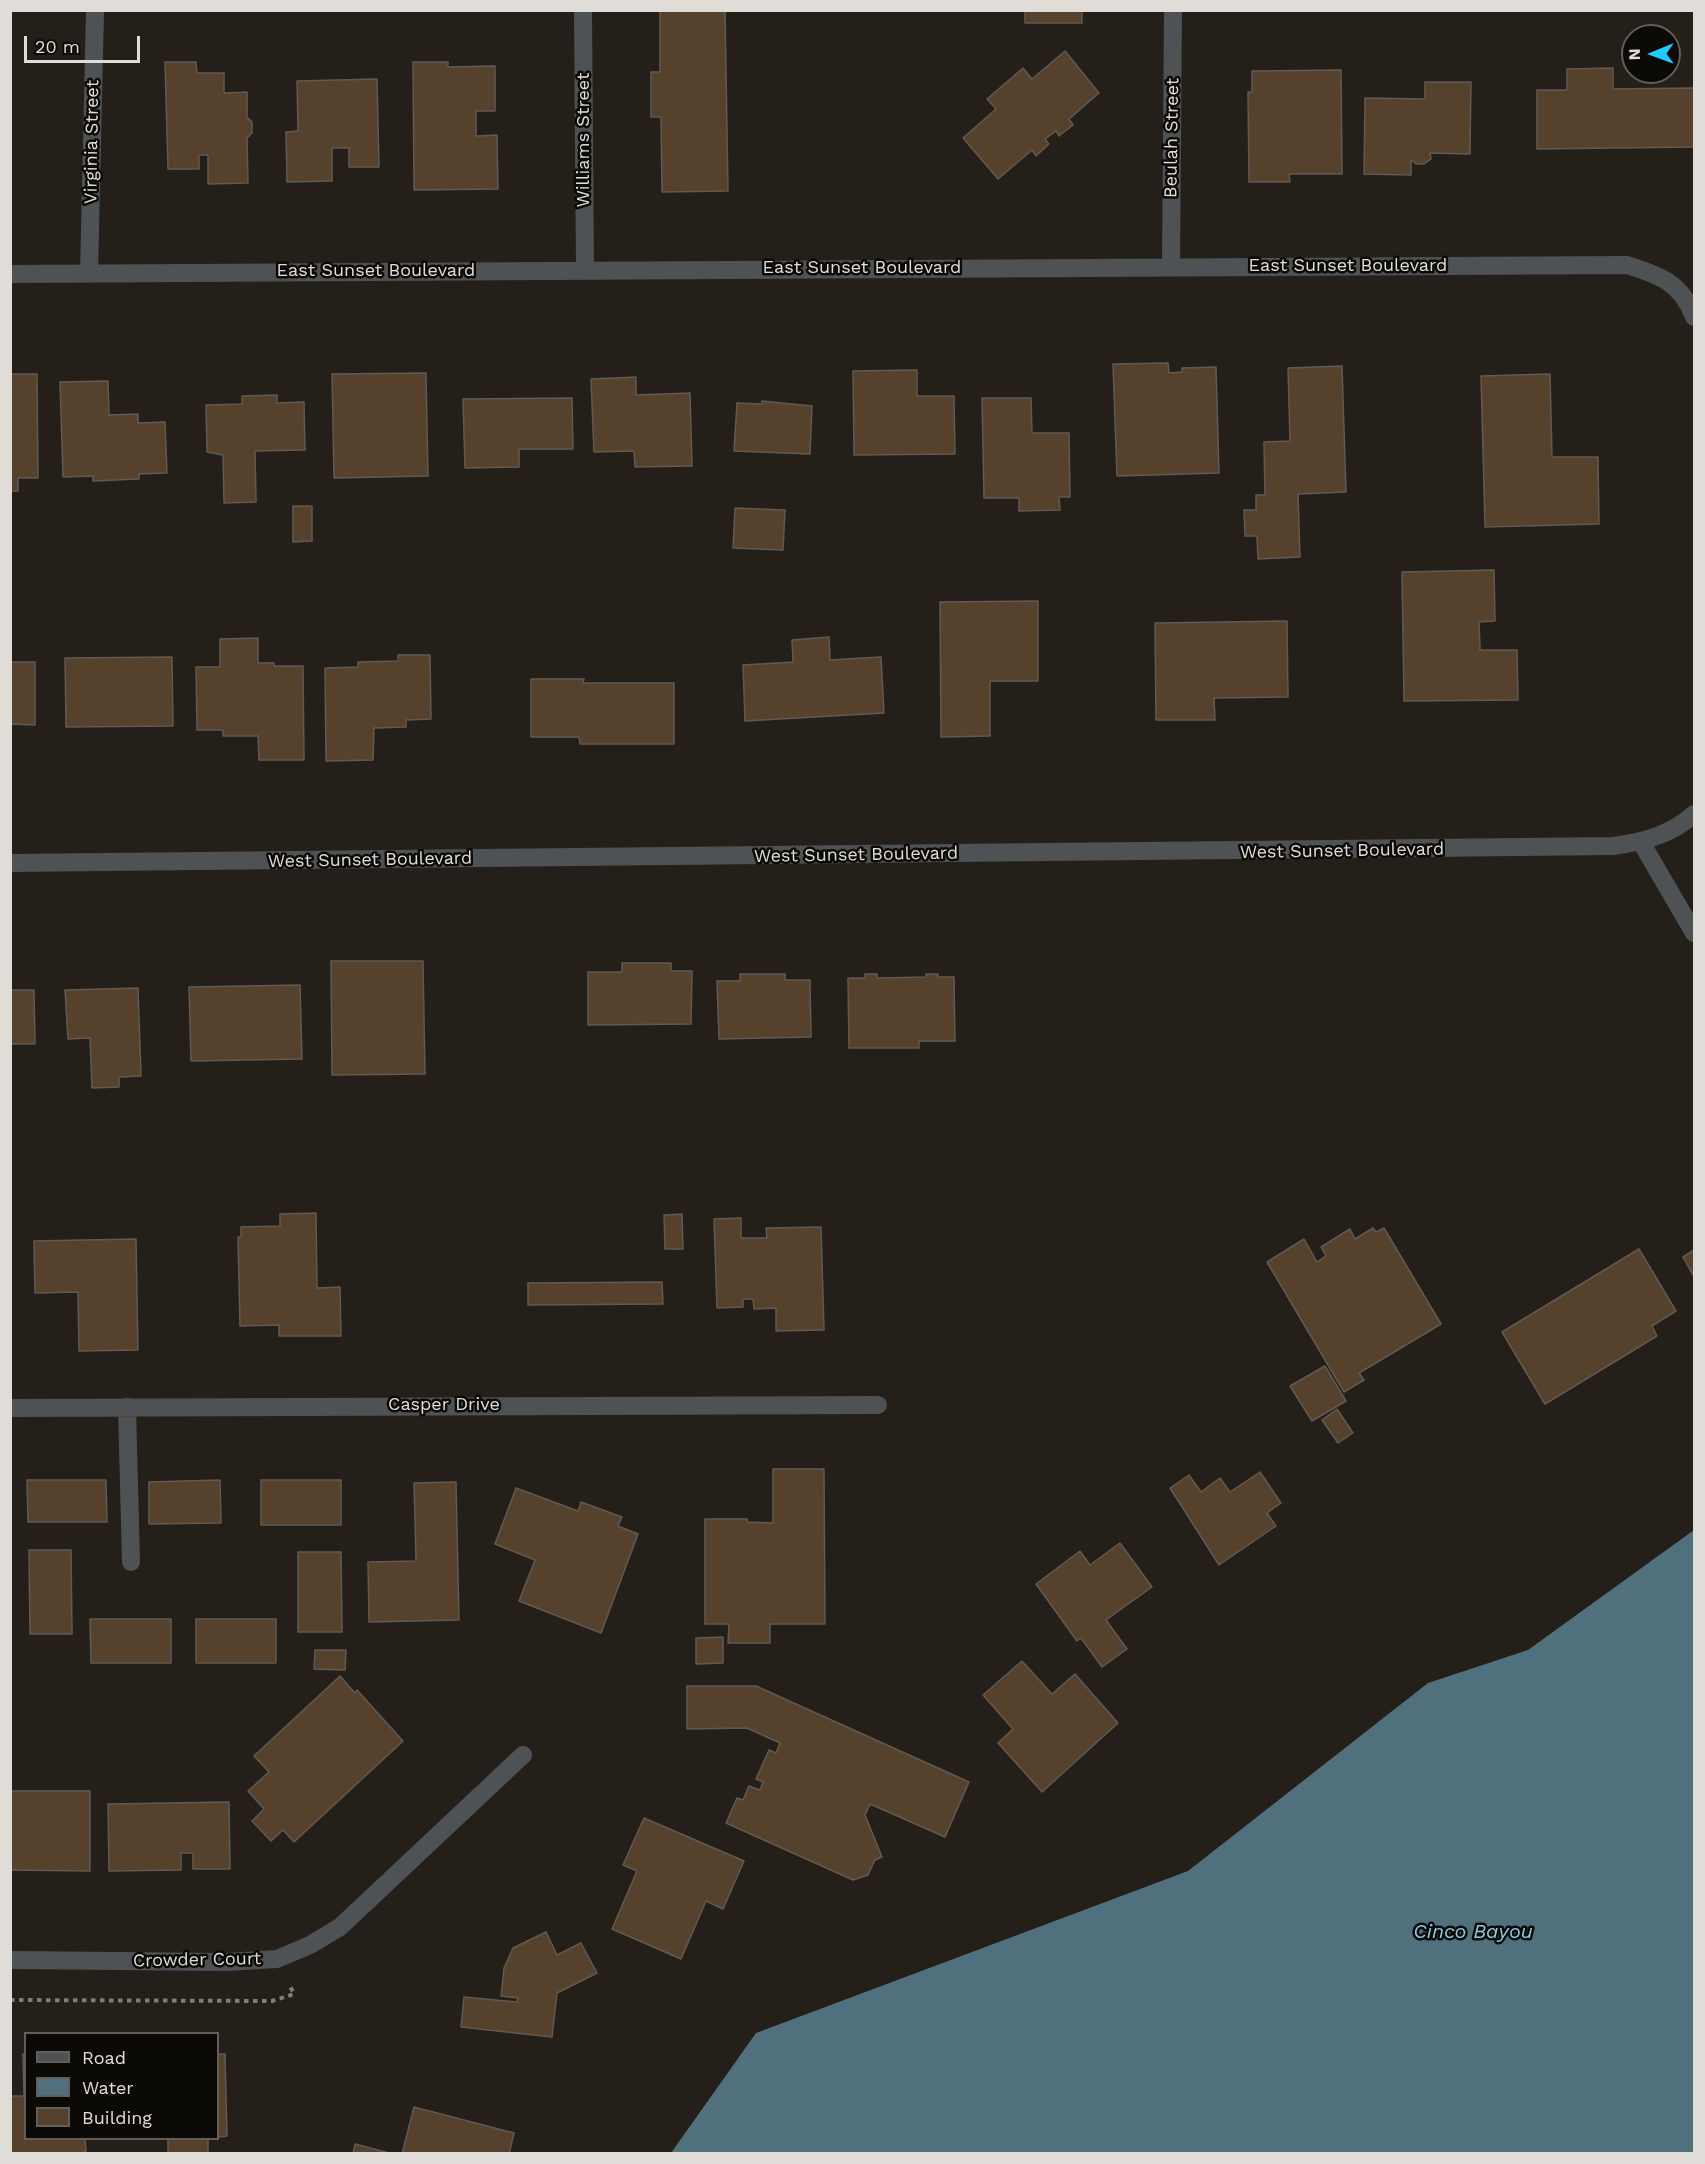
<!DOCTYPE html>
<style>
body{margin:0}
#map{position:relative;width:1705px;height:2164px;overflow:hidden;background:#251f1a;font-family:"Work Sans",sans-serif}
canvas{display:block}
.frame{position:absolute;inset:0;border:12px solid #e0dcd8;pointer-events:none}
.legend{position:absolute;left:24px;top:2032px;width:195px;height:108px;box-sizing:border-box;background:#0c0a07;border:2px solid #615e5b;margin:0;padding:8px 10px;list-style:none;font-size:18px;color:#e0dcd8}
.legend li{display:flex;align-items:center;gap:12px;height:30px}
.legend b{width:30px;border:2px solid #615e5b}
.north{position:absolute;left:1621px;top:24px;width:60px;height:60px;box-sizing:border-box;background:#0c0a07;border:2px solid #615e5b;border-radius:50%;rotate:269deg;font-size:16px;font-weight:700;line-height:24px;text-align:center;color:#e0dcd8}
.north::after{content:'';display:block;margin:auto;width:21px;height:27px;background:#23c9fe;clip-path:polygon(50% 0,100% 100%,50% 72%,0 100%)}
.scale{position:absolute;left:24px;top:36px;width:116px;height:27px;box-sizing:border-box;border:3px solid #e0dcd8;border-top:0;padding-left:8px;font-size:18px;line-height:21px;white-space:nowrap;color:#e0dcd8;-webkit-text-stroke:4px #0c0a07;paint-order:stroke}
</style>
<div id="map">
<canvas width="1705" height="2164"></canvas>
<div class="frame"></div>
<ul class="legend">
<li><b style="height:8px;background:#4e5254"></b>Road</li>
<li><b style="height:16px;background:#50707e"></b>Water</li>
<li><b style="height:16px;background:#56422c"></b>Building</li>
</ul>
<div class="north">N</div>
<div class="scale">20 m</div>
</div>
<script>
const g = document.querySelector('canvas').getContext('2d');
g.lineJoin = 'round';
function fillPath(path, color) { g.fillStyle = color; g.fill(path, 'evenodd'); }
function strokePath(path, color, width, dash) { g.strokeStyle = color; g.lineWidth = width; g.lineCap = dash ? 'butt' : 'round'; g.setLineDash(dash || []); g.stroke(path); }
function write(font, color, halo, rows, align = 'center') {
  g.font = font + ' "Work Sans",sans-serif'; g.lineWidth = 5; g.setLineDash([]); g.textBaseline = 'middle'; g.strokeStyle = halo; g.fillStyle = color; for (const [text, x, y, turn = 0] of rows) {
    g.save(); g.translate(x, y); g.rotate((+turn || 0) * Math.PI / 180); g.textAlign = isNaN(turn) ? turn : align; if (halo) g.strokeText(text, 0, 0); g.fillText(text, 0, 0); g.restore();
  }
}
fillPath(new Path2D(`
 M1694,1530V2153H671L756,2033L1188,1871L1428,1683L1528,1650Z`), '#50707e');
const building = new Path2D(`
 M660,10H725L728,191L662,192L661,117H651V72H660Z
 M1025,10H1082V23H1025Z
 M1065,51L1099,93L1069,119L1073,125L1059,136L1056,131L1045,139L1049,144L1036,156L1032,150L998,179L963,138L996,109L987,99L1023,68L1032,79Z
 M165,62H196L197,73H224V93L247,92V117L252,122V133L247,138L248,183L208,184V155H199V169H168Z
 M413,62H448V67L495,66V111H476V136L497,135L498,189L414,190Z
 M1613,68V89L1694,88V147L1537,149V90H1567V69Z
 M1341,70L1342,174H1289L1290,182H1249L1248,92H1252V71Z
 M377,79L379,167H349V148H332V181L287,182L286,132L298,131L297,81Z
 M1425,82H1471L1470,154L1430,153L1431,159L1424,164H1416L1411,160V175L1364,174L1365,98L1425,99Z
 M1168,363L1169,373L1182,372V368L1216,367L1219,473L1117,476L1113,364Z
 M1342,366L1346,492L1298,494L1300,557L1258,559L1257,536H1245L1244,510H1256V495H1265L1264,442L1290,441L1288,368Z
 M917,370V396H954L955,454L854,455L853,371Z
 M426,373L428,476L334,478L332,374Z
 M10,374H37L38,478H18V491H10Z
 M1550,374L1552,457H1598L1599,524L1485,527L1481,376Z
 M636,377V395L690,393L692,466L635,467L634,451L594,452L591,379Z
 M108,381L109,415L138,414V423L165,422L167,473L139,474V479L93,481V476L63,477L60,382Z
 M277,395V403L304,402L305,450L255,451L256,502L224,503L223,455L207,452L206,405L242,404V396Z
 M572,398L573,449H519V467L465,468L463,399Z
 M982,398H1031L1032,433H1069L1070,497H1059L1060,510L1019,511V498H984Z
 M762,401L812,406L810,454L734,451L737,403L762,404Z
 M293,506H312V541L293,542Z
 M735,508L785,510L783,550L733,548Z
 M1494,570L1495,621L1479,622L1480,650H1517L1518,700L1404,701L1402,572Z
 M1038,601V681H990V736L941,737L940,602Z
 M1287,621L1288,697L1214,698L1215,720H1156L1155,623Z
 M829,637L830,660L881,657L884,713L745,721L743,665L793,662L792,640Z
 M258,638V663H274V666H303L304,760H259L258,736H223V730H197L196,667H220V639Z
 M398,655H430L431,719L406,720V727L374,728L373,760L326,761L325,668L358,667V662L398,661Z
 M172,657L173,726L66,727L65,658Z
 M10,662H35V725L10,724Z
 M531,679H584L583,683H674V744H580L579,737H531Z
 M331,961H423L425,1074L332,1075Z
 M622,963H671V971H692L691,1024L588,1025V972H622Z
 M740,974H785V980H810L811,1037L719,1039L717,981H740Z
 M865,974H877V978L926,977V974H938V977H954L955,1041H919V1048H849L848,978H865Z
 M300,985L302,1059L191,1061L189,987Z
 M138,988L141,1076L119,1077V1087L92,1088L90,1038L68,1039L65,990Z
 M10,990H34L35,1044H10Z
 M316,1213L317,1288L340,1287L341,1336H279V1325L240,1326L238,1237H241V1227L280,1226V1214Z
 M682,1214L683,1249H665L664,1215Z
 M741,1218V1238H767L766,1228L821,1227L824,1330L776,1331V1308L754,1309L753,1299H743V1307L717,1308L714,1219Z
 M1373,1228L1376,1232L1384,1228L1441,1324L1359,1373L1364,1380L1344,1392L1267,1262L1304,1239L1317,1262L1326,1256L1321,1247L1350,1229L1355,1239Z
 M136,1239L138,1350L79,1351L78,1292L35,1293L34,1241Z
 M1639,1249L1676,1311L1652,1326L1657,1336L1545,1404L1502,1332Z
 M1694,1250V1277L1683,1257Z
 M662,1282L663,1304L528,1305V1283Z
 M1325,1366L1346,1401L1312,1421L1290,1386Z
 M1337,1409L1353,1433L1338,1443L1322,1420Z
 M773,1469H824L825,1624H770V1643H728L729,1624H705V1519H747V1522L773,1523Z
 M1260,1472L1281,1503L1267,1513L1276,1526L1219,1565L1170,1488L1189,1475L1201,1492L1220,1478L1230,1492Z
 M27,1480H106L107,1522H28Z
 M220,1480L221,1523L149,1524V1482Z
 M261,1480H341V1525H261Z
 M456,1482L459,1620L369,1622L368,1562L416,1561L414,1483Z
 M516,1488L578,1511L581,1502L622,1517L618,1526L638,1534L601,1633L519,1601L535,1560L495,1544Z
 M1120,1543L1152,1587L1106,1620L1127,1649L1102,1667L1081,1638L1077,1641L1036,1584L1080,1551L1090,1565Z
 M29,1550H71L72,1634H30Z
 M298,1552H341L342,1632H298Z
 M90,1619H171V1663H91Z
 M196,1619H276V1663H196Z
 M723,1637V1663L696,1664V1638Z
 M315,1650H346L345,1670L314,1669Z
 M1022,1661L1052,1694L1075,1674L1118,1723L1042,1792L998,1743L1013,1729L983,1695Z
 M340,1676L355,1693L357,1690L403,1741L294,1842L283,1830L271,1841L252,1821L264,1809L248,1791L269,1772L254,1756Z
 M687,1686H756L969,1782L945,1837L870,1804L865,1815L882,1857L875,1860L868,1875L853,1880L726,1823L737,1798L743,1800L749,1786L760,1790L763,1782L756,1779L769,1750L776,1753L780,1743L747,1728L687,1729Z
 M10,1786L11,1791H90V1871L10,1870Z
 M229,1802L230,1869H193V1853H181V1870L109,1871L108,1804Z
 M644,1818L744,1861L723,1909L706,1901L681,1959L612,1929L637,1871L623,1865Z
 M546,1932L557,1955L581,1943L597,1973L557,1993L552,2037L461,2027L464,1997L517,2002L518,1998L501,1996L504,1968L513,1948Z
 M23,2054H26V2138H85L86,2151L81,2154L10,2153V2096H24Z
 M218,2054H225L227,2136L218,2137Z
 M414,2107L514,2133L509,2154H402Z
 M168,2138H208V2154H168Z
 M355,2144L393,2154H353Z`);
fillPath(building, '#56422c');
strokePath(building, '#615a53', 1.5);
strokePath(new Path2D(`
 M10,2000L272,2001L294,1994L289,1984`), '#817c77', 4, [4.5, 4.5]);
strokePath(new Path2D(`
 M583,10L585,270
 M1171,266L1173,10
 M10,274L1627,265C1659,275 1682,283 1694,317
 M89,274L95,10
 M1641,842L1694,933
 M10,863L1613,846C1643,842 1671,835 1694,814
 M127,1407L131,1562
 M10,1408L878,1405
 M10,1960L226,1962L277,1959L310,1945L340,1927L523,1755`), '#4e5254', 18);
write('18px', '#e0dcd8', '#0c0a07', [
 ["Beulah Street",1172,138,-89],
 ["Williams Street",584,140,-90],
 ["Virginia Street",92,142,-89],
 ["East Sunset Boulevard",1348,266],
 ["East Sunset Boulevard",862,268],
 ["East Sunset Boulevard",376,271],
 ["West Sunset Boulevard",1342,851,-1],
 ["West Sunset Boulevard",856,855,-1],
 ["West Sunset Boulevard",370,860,-1],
 ["Casper Drive",444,1405],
 ["Crowder Court",197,1960,-1]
]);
write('italic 20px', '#8dcbe6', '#0c0a07', [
 ["Cinco Bayou",1473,1932]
]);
</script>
